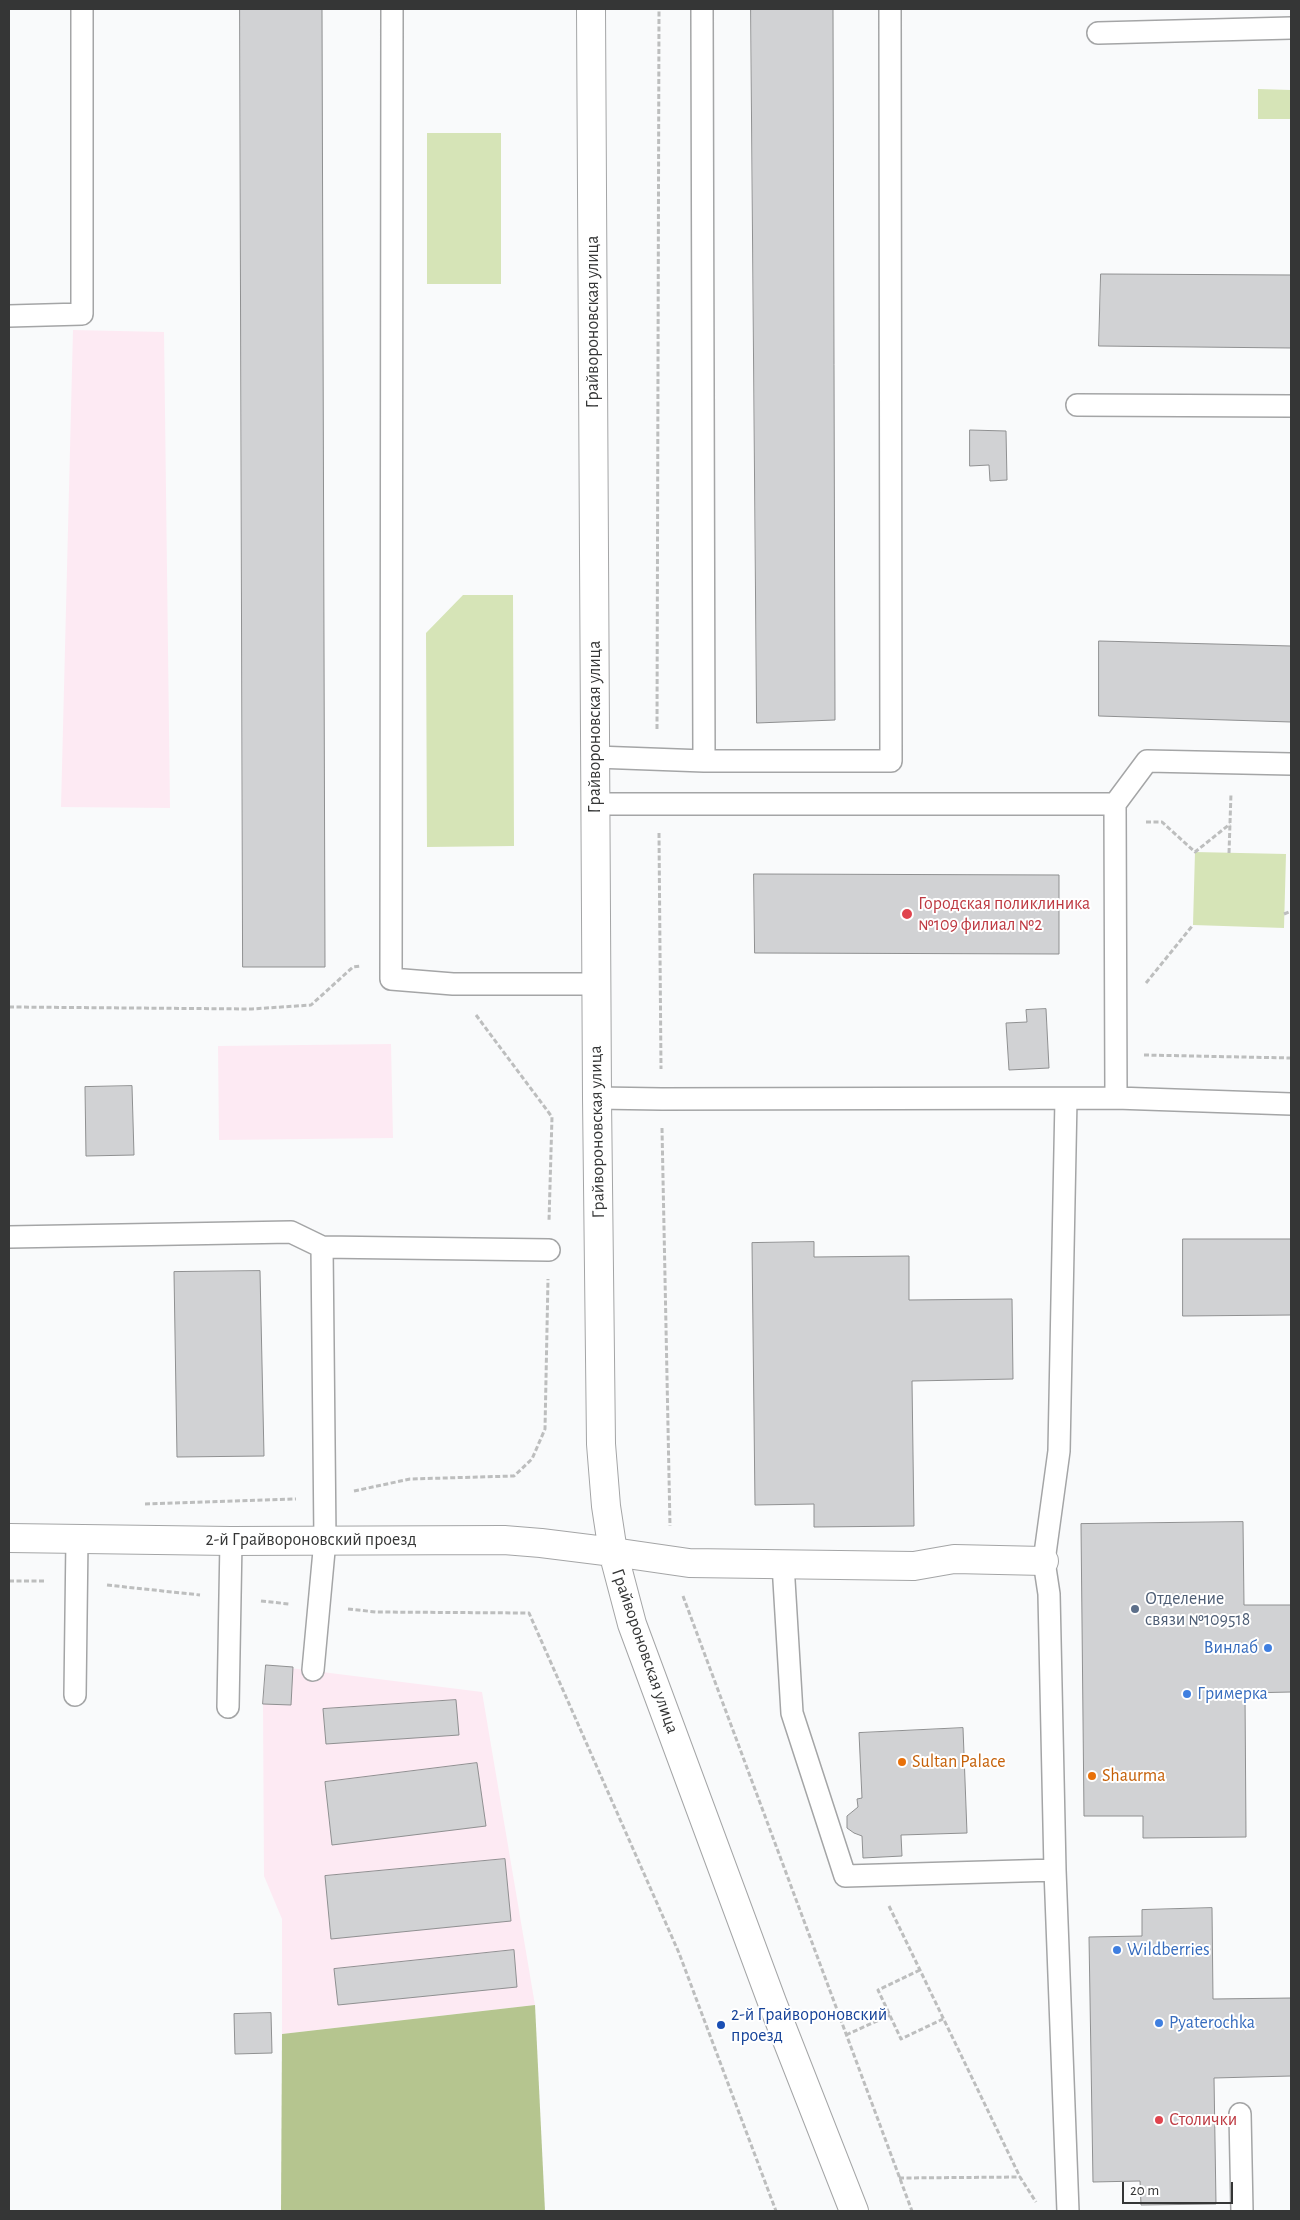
<!DOCTYPE html>
<meta charset="utf-8">
<style>
body{margin:0}
#map{position:relative;width:1300px;height:2220px;overflow:hidden;background:#f9fafb;font-family:"Alegreya Sans",sans-serif}
canvas{display:block}
.frame{position:absolute;inset:0;border:10px solid #353636;pointer-events:none}
.scale{position:absolute;left:1122px;top:2182px;width:111px;height:22px;box-sizing:border-box;border:2px solid #353636;border-top:0;padding-left:6px;font-size:15px;line-height:18px;white-space:nowrap;color:#353636;-webkit-text-stroke:4px #fff;paint-order:stroke}
</style>
<div id="map">
<canvas width="1300" height="2220"></canvas>
<div class="frame"></div>
<div class="scale">20 m</div>
</div>
<script>
const g = document.querySelector('canvas').getContext('2d');
g.lineJoin = 'round';
function fillPath(path, color) { g.fillStyle = color; g.fill(path, 'evenodd'); }
function strokePath(path, color, width, dash) { g.strokeStyle = color; g.lineWidth = width; g.lineCap = dash ? 'butt' : 'round'; g.setLineDash(dash || []); g.stroke(path); }
function write(font, color, halo, rows, align = 'center') {
  g.font = font + ' "Alegreya Sans",sans-serif'; g.lineWidth = 4; g.setLineDash([]); g.textBaseline = 'middle'; g.strokeStyle = halo; g.fillStyle = color; for (const [text, x, y, turn = 0] of rows) {
    g.save(); g.translate(x, y); g.rotate((+turn || 0) * Math.PI / 180); g.textAlign = isNaN(turn) ? turn : align; if (halo) g.strokeText(text, 0, 0); g.fillText(text, 0, 0); g.restore();
  }
}
fillPath(new Path2D(`
 M73,330L164,332L170,808L61,807Z
 M391,1044L393,1138L219,1140L218,1046Z
 M266,1665L482,1692L535,2005L282,2034V1919L264,1876L263,1704Z`), '#fdeaf3');
fillPath(new Path2D(`
 M1258,89L1291,90V119H1258Z
 M427,133H501V284H427Z
 M463,595H513L514,846L427,847L426,633Z
 M1195,852L1286,854L1284,928L1193,925Z`), '#d6e4b7');
fillPath(new Path2D(`
 M535,2005L545,2211H281L282,2034Z`), '#b5c58f');
const building = new Path2D(`
 M240,9H322L325,967H243Z
 M751,9H833L835,720L757,723Z
 M1101,274L1291,275V348L1099,346Z
 M970,430L1006,431L1007,480L990,481L989,465L970,466Z
 M1099,641L1291,646V722L1099,716Z
 M754,874L1059,875V954L755,953Z
 M1046,1009L1049,1068L1009,1070L1006,1023L1027,1022L1026,1010Z
 M132,1086L134,1155L86,1156L85,1087Z
 M1183,1239H1291V1315L1183,1316Z
 M814,1242V1257L909,1256V1300L1012,1299L1013,1379L912,1381L914,1526L814,1527V1504L755,1505L752,1243Z
 M260,1271L264,1456L177,1457L174,1272Z
 M1243,1522L1244,1605H1291V1692L1245,1693L1246,1837L1143,1838V1816H1084L1081,1524Z
 M266,1665L293,1667L291,1705L263,1704Z
 M456,1700L459,1735L326,1744L323,1709Z
 M963,1728L967,1833L901,1835L902,1856L863,1858L862,1836L854,1833L847,1828V1816L858,1807L857,1799L862,1798L859,1733Z
 M477,1763L486,1826L332,1845L325,1782Z
 M505,1859L511,1921L331,1939L325,1876Z
 M1212,1908L1213,1999L1291,1998V2076L1214,2078L1216,2204L1141,2205L1140,2181L1093,2182L1089,1937L1142,1936V1910Z
 M514,1950L517,1987L338,2005L334,1969Z
 M271,2013L272,2053L235,2054L234,2014Z`);
fillPath(building, '#d1d2d4');
strokePath(building, '#8f9091', 1);
const service = new Path2D(`
 M392,9L391,979L453,984H596
 M702,9L704,761
 M1098,33L1291,28
 M9,316L82,314V9
 M1077,405L1291,406
 M596,757L704,761H891L890,9
 M596,804H1115L1147,761L1291,764
 M1115,804L1116,1098
 M597,1098L662,1099L1116,1098L1291,1104
 M1066,1099L1059,1451L1044,1561L1049,1594L1055,1870L1068,2211
 M9,1237L291,1232L322,1247L325,1540L313,1670
 M322,1247L549,1250
 M783,1564L792,1713L845,1876L1055,1870
 M75,1695L77,1539
 M228,1707L231,1541
 M1240,2114L1242,2211`);
const minor = new Path2D(`
 M613,1552L689,1563L914,1566L954,1559L1044,1561`);
const secondary = new Path2D(`
 M591,9L597,1098L601,1444L606,1506L613,1552L632,1624L772,2002L854,2211
 M9,1538L231,1541L504,1540L541,1543L613,1552`);
strokePath(service, '#a4a5a6', 24);
strokePath(minor, '#a4a5a6', 30);
strokePath(secondary, '#a4a5a6', 30);
strokePath(new Path2D(`
 M657,729L659,9
 M1146,822H1162L1195,852L1230,824
 M659,833L661,1069
 M1229,853L1231,793
 M1284,914L1291,911
 M1146,983L1193,925
 M9,1007L252,1009L311,1005L353,967L361,966
 M476,1015L552,1117L549,1221
 M1144,1055L1291,1058
 M662,1128L670,1526
 M354,1491L410,1479L514,1476L532,1459L545,1429L548,1279
 M145,1504L296,1499
 M9,1581H46
 M107,1585L200,1595
 M683,1596L912,2211
 M261,1601L289,1604
 M348,1609L376,1612L529,1613L679,1953L776,2211
 M889,1906L1020,2177L1036,2202
 M920,1970L878,1990L901,2039L943,2019
 M846,2035L890,2015
 M899,2178L1020,2177`), '#bdbebe', 3, [5, 2.5]);
strokePath(service, '#fff', 21);
strokePath(minor, '#fff', 28);
strokePath(secondary, '#fff', 28);
for (const [x, y, r, color] of [
 [907,914,6,"#e0444e"],
 [1135,1609,5,"#5c6f8a"],
 [1268,1648,5,"#3f7fe0"],
 [1187,1694,5,"#3f7fe0"],
 [902,1762,5,"#e8710a"],
 [1092,1776,5,"#e8710a"],
 [1117,1950,5,"#3f7fe0"],
 [1159,2023,5,"#3f7fe0"],
 [721,2025,5,"#1a4fb4"],
 [1159,2120,5,"#e0444e"]
]) { const dot = new Path2D(); dot.arc(x, y, r, 0, 2 * Math.PI); g.fillStyle = color; g.fill(dot); strokePath(dot, '#fff', 2); }
write('18px', '#353636', '#fff', [
 ["Грайвороновская улица",593,322,-90],
 ["Грайвороновская улица",595,727,-90],
 ["Грайвороновская улица",597,1132,-91],
 ["2-й Грайвороновский проезд",311,1540],
 ["Грайвороновская улица",645,1651,71]
]);
write('18px', '#be3a42', '#fff', [
 ["Городская поликлиника",918,904],
 ["№109 филиал №2",918,925],
 ["Столички",1169,2120]
], 'left');
write('18px', '#4e5e75', '#fff', [
 ["Отделение",1145,1599],
 ["связи №109518",1145,1620]
], 'left');
write('18px', '#366cbe', '#fff', [
 ["Винлаб",1258,1648,"right"],
 ["Гримерка",1197,1694],
 ["Wildberries",1127,1950],
 ["Pyaterochka",1169,2023]
], 'left');
write('18px', '#c56008', '#fff', [
 ["Sultan Palace",912,1762],
 ["Shaurma",1102,1776]
], 'left');
write('18px', '#164399', '#fff', [
 ["2-й Грайвороновский",731,2015],
 ["проезд",731,2036]
], 'left');
</script>
